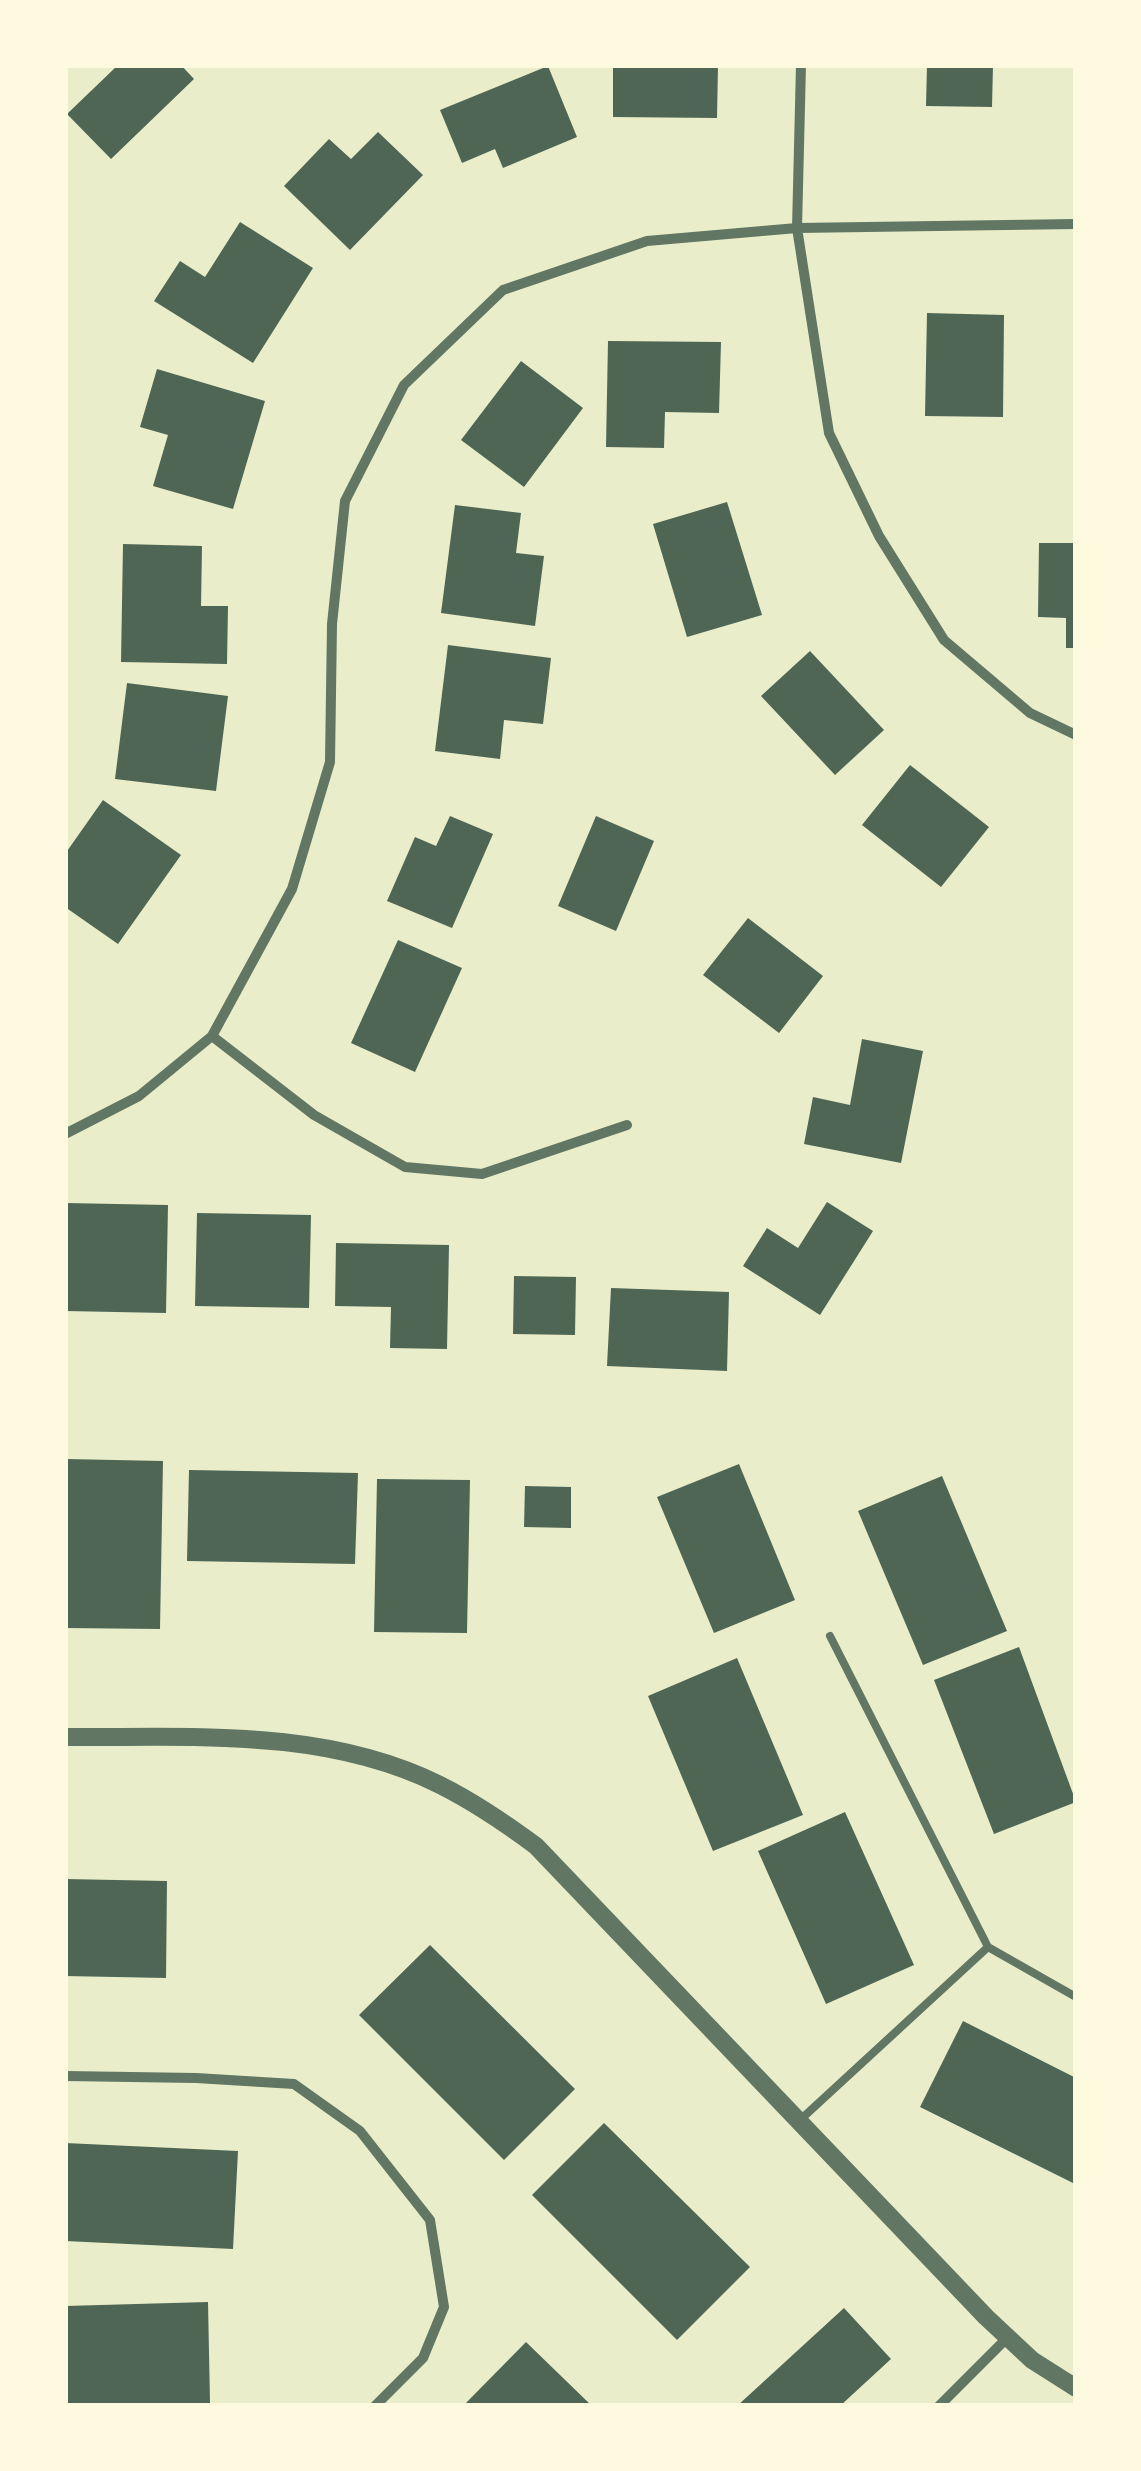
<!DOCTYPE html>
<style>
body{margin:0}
#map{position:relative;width:1141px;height:2471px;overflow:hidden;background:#e9edc9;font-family:"Varela Round",sans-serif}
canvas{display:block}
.frame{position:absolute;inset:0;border:68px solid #fefae0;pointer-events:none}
</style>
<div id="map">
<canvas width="1141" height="2471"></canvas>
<div class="frame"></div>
</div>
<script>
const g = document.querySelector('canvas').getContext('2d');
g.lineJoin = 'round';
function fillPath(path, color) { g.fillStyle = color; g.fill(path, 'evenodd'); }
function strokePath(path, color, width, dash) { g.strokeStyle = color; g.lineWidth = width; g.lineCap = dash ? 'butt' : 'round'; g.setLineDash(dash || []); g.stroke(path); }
fillPath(new Path2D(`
 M118,65H181L194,79L111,159L67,114Z
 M613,65H718L717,118L613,117Z
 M927,65H993L992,107L926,106Z
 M548,66L577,137L503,168L495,149L462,163L440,110Z
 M378,132L423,175L350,250L284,186L329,139L351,159Z
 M240,222L313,268L253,363L154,301L180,261L205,277Z
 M927,313L1004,315L1003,417L925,416Z
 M608,341L721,342L719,413L665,412L664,448L606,447Z
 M521,361L583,408L524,487L461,440Z
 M157,369L265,401L233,509L153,486L168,435L140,427Z
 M727,502L762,615L687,637L653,524Z
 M455,505L521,513L516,553L544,556L535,626L441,613Z
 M1039,543H1076V648H1066V618L1038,617Z
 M123,544L202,546L201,606H228L227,664L121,662Z
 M448,645L551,658L543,724L504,720L500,759L435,751Z
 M810,651L884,730L835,775L761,696Z
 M127,683L228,696L216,791L115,779Z
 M910,765L989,827L941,887L862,825Z
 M103,800L181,855L118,944L65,907V854Z
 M450,816L493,834L452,928L387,901L415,837L436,846Z
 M596,816L654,841L616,931L558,906Z
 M748,918L823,976L779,1033L703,975Z
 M398,940L462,968L415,1072L351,1043Z
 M862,1039L923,1051L901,1163L804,1144L813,1097L850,1105Z
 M827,1202L873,1231L820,1315L743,1266L767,1228L798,1248Z
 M65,1203L168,1205L166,1313L65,1311Z
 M197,1213L311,1215L309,1308L195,1306Z
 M336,1243L449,1245L447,1349L390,1348L391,1307L335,1306Z
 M514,1276L576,1277L575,1335L513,1334Z
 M611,1288L729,1292L727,1371L607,1366Z
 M66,1459L163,1461L160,1629L65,1628Z
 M739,1464L795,1600L714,1633L657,1497Z
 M189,1470L358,1473L355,1564L187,1561Z
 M942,1476L1007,1631L923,1665L858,1511Z
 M377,1479L470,1480L467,1633L374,1632Z
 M525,1486L571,1487V1528L524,1527Z
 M1019,1647L1076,1802L994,1834L934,1680Z
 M737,1658L803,1815L713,1851L648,1696Z
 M845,1812L914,1965L826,2004L758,1851Z
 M65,1879L167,1881L166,1978L65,1976Z
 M430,1945L575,2089L504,2160L359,2015Z
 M963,2021L1076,2078V2176L1073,2183L920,2107Z
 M604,2123L750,2267L677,2340L532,2195Z
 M65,2143L238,2151L233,2249L65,2241Z
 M208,2302L210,2403L65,2406V2306Z
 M844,2308L891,2359L840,2406H737Z
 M526,2342L592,2406H463Z`), '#4f6655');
strokePath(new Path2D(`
 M830,1636L988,1947
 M799,2121L988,1947L1076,1997`), '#617663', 8);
strokePath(new Path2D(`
 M801,65L797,228L829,433L879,536L944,640L1030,713L1076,735
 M212,1036L314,1115L405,1167L482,1174L627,1125
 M65,1134L139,1096L212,1036L292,889L330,762L332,624L345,501L404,385L503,290L647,241L797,228L1076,224
 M65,2076L196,2078L294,2084L360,2131L430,2220L444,2307L423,2358L375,2406
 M939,2406L1008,2337`), '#617663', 10);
strokePath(new Path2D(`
 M65,1737C190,1738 324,1727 440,1785C474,1802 505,1823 536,1846L986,2317L1032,2360L1076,2388`), '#617663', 18);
</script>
